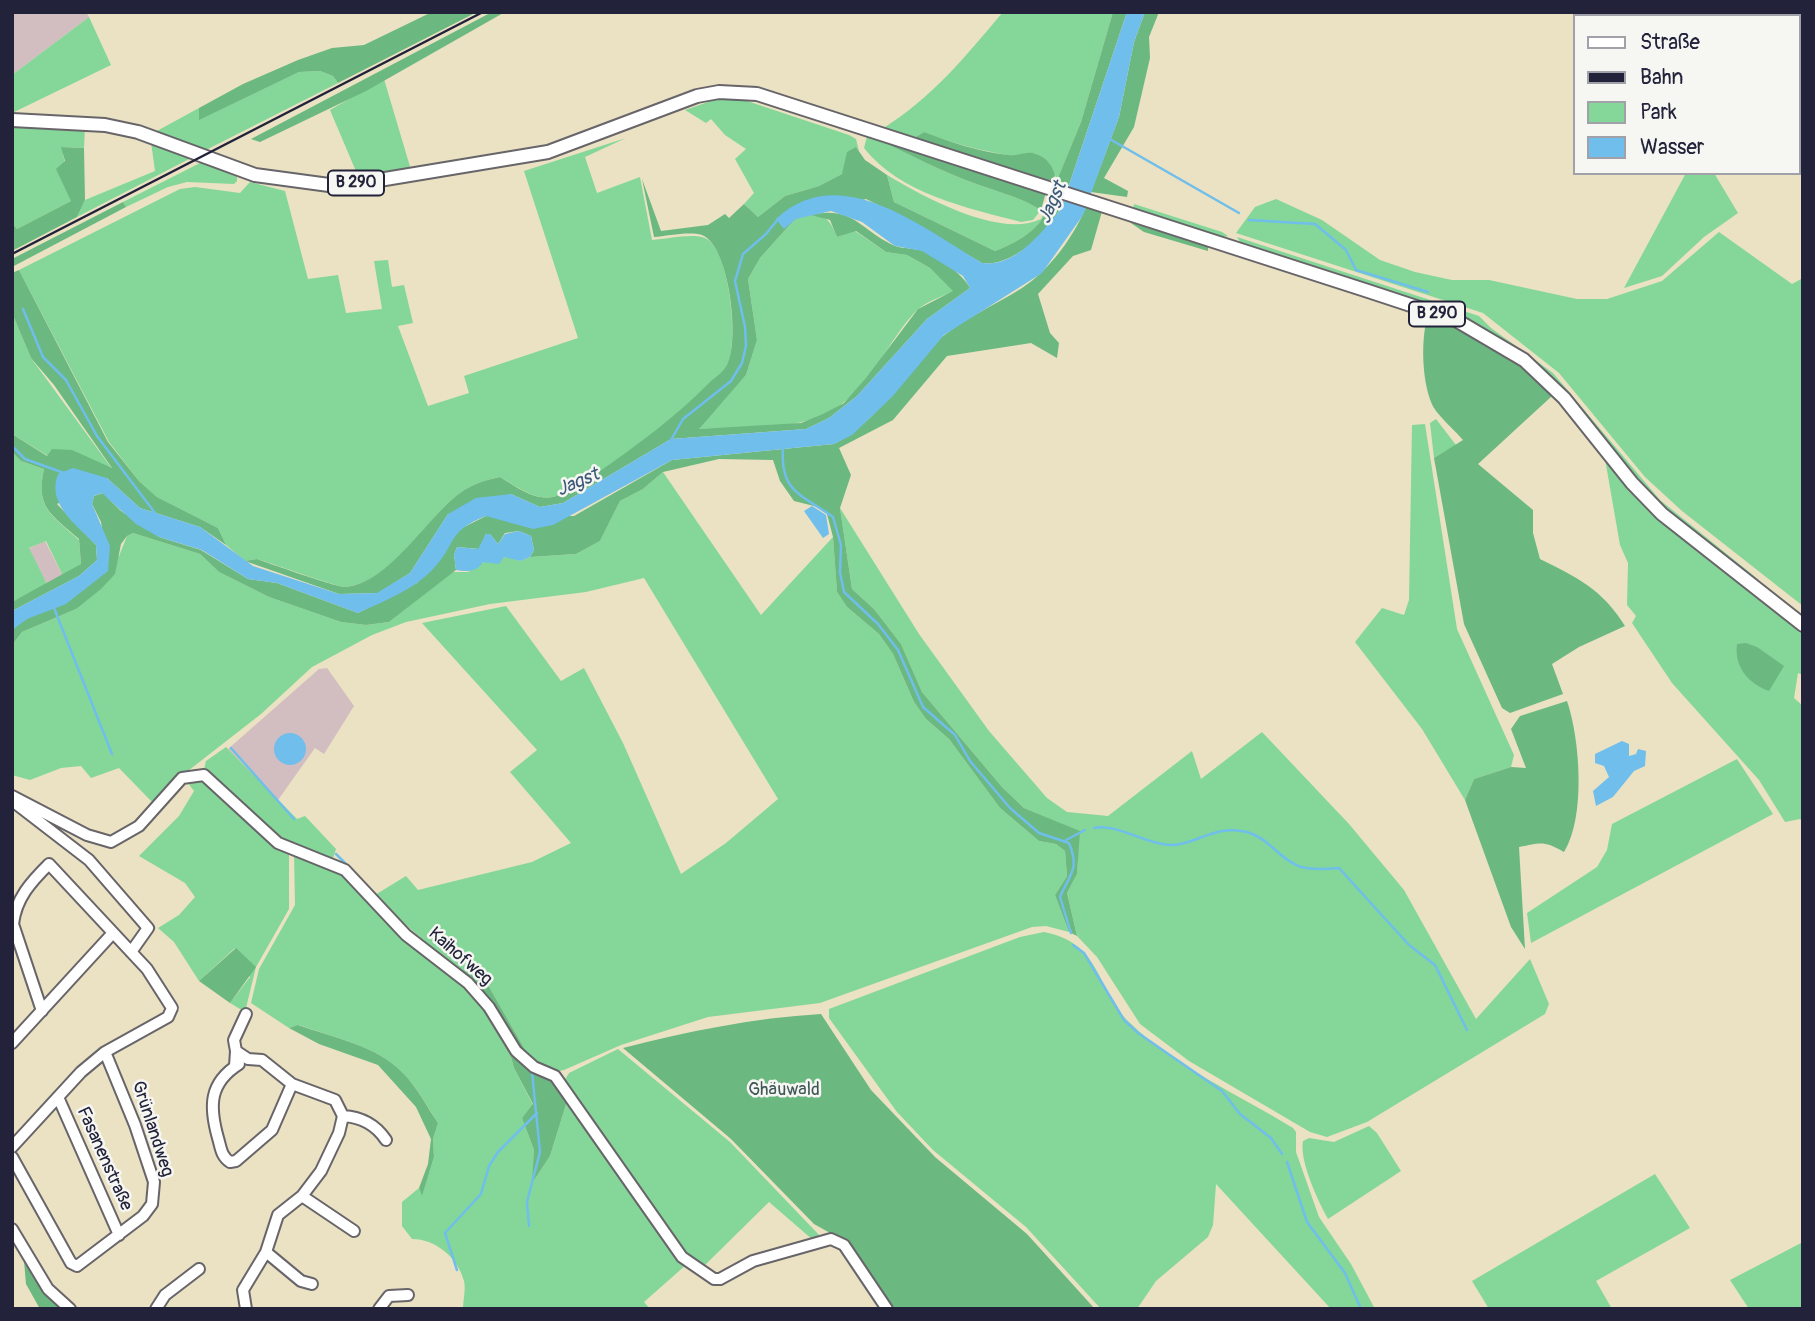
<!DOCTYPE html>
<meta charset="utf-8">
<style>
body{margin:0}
#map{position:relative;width:1815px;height:1321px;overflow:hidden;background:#eae2c2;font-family:Pangolin,sans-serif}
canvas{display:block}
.frame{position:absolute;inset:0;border:14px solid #22223b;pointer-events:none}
.legend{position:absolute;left:1573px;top:14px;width:228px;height:161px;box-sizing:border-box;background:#f6f6f2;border:2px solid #a1a1a9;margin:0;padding:9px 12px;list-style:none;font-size:21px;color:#22223b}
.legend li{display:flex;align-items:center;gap:14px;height:35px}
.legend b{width:35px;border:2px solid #a1a1a9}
</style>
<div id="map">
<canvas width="1815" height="1321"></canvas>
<div class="frame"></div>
<ul class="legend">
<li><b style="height:9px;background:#fff"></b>Straße</li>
<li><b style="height:9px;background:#22223b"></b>Bahn</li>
<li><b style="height:19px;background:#84d798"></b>Park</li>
<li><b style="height:19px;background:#70beeb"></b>Wasser</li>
</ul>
</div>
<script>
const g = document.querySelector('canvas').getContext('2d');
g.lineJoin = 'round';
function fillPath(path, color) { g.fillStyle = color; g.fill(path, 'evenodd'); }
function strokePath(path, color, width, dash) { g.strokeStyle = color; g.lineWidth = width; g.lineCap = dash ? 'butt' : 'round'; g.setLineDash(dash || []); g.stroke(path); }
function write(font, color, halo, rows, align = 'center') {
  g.font = font + ' Pangolin,sans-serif'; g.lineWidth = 5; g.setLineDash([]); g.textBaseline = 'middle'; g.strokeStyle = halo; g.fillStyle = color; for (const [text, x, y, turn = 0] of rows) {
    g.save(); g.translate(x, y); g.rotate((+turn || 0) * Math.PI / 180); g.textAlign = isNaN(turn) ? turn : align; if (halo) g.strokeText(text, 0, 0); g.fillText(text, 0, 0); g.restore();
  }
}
fillPath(new Path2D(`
 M12,12H86L89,17L12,75Z
 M45,541L63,576L47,584L28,549Z
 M327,668L354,706L324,754L315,748L278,800L228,749L319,669Z`), '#d2bec1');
fillPath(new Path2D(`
 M1003,12H1113L1081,122L1057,180C1053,170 1050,160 1039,155C1027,149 1019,158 1007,155C978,150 951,143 924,132L914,138L882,129C934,96 964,58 1003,12Z
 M89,17L111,65L12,113V75Z
 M320,71L333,76L338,83L204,151L155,132L199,108L200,119L299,72Z
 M384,79L411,170L358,176L330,110Z
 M741,99L849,135L856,139L859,151L856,147L842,174L819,186L785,196L758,217L744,204L754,193L735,159L746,149L725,135L711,119L706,123L685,110L714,100Z
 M12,125L85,128L84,148L62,147L71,201L17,229L12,223Z
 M868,133L888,140L887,143C920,160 955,178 991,189C1011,196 1022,199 1041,210L1033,220L1021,222C968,208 900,194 864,148Z
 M626,138L585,157L597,193L640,177L652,240C667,239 692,233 705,238C730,248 740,348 726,368C704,398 588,490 553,497C534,501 515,485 500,477C486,480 472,484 460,493C426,518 392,583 345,587C337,587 271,563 257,559L245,561L226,545L218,528L157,497L139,481L109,442L19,270L180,189L195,187L240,193L250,182L285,191L308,279L338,275L346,313L382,309L374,261L388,260L392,287L404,285L413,323L398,326L428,406L469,393L464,376L578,338L524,171Z
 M151,142L193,157L77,217L85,200L155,171Z
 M202,162L237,177V181L234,184L187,182L168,187L126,207L123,202Z
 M1686,173H1714L1738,213L1704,237L1662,276L1624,288Z
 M887,175C924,197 1000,239 1041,219L1053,196C1044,227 1023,240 995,251L894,202Z
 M1276,199L1322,220L1380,260L1415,272L1452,280H1489L1577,299H1607L1662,281L1719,232L1792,284L1803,278V606L1682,511L1645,477L1559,373L1483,313L1236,233L1255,207Z
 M1134,204L1222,232L1228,236L1219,238L1133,210Z
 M811,215C828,216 831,222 837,237L855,231L886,252L907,255L930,268L954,291C943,296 925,302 916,311C890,338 874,379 843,403C805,433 744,428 698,429L746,375L757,340L748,279L760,258L795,219Z
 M1237,237L1479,316L1491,328L1553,373L1660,500L1759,580L1754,582L1664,510L1512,346L1462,316L1242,245Z
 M12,313L31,358L113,470L48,456L12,434Z
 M1436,419L1456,445L1434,458L1430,423Z
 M1425,424L1457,629L1514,755L1511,767L1474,779L1465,800L1422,729L1355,642L1382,608L1404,615L1409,600L1412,425Z
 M12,452L21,461L44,469C35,509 52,515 79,540L81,564L63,576L46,541L29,548L47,584L12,602Z
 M1605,459L1803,628V675L1798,673L1794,698L1803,706V822L1800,819L1785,822L1759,780L1672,683L1632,623L1636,616L1627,605L1628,563L1620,545Z
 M663,472L761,615L833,537L837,592L847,607L879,634L893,654L914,702L926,719L949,739L1000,808L1039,841L1056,844L1065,851L1067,876L1055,895L1069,932L1046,926L1032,927L820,1003L708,1017L621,1045L564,1070L555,1072L532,1062L488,985L447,960L406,925L403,926L375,895L406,876L418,890L532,862L571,843L510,772L537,750L422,623L506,606L561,681L584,668L623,743L681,874L726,843L778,799L644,578L586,592L490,604L406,622L372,635L312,667L261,714L184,774L154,804L119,768L91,778L81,766L61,768L30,780L12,775V645L22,632L76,609L119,556L127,536L133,533L200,554L219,572L269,597L341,622L366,625L389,622L452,572H468L483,562L510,556L521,561L530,557L576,554L600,541L620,501L643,489Z
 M840,508L919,634L989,731L1047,798L1067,812L1108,816L1192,751L1201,779L1262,732L1349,824L1404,890L1476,1019L1530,959L1549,1004L1545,1014L1367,1122L1327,1137L1310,1132L1189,1061L1140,1024L1097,957L1077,936L1067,893L1077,874L1079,831L1024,808L1002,787L922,692L901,644L874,609L852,589Z
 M226,747L297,819L305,816L336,849L333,858L286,844L210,776L204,769L206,761Z
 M1737,759L1773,814L1531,943L1527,913L1597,867L1607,850L1612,824Z
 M202,776L287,849L289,855V909L256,967L245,1012L230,1003L250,977L235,948L199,981L174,942L158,928L179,915L195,897L185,883L139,856L179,816L194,791L185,779Z
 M294,853L333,865L470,987L507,1042L514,1068L533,1105L522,1118L534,1150L533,1181L550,1156L568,1098L687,1264L644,1302L650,1309H463C463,1300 466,1289 464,1281C458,1258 436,1239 412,1239L402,1226V1202L419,1188L422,1195L434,1157L433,1139L438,1123C427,1106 417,1087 403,1073C376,1045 334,1038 299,1025L289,1028L251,1003L259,969L295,905Z
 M1044,932C1102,943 1095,988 1129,1022C1175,1067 1238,1094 1293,1128L1296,1132V1152L1319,1217L1351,1264L1375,1309H1331L1216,1184L1213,1225L1208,1237L1156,1281L1137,1309H1101L1026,1227L933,1150L897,1112L829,1018V1009L1020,937Z
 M618,1049L730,1142L821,1237L813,1240L769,1202L703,1267L682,1253L564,1081L569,1073Z
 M1369,1126L1377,1133L1401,1171L1328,1219C1318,1201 1299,1160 1303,1141L1309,1138L1334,1142Z
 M1655,1174L1690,1228L1596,1281L1612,1309H1489L1472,1281Z
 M1803,1242V1309H1749L1730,1280Z`), '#84d798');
fillPath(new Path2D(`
 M432,12H477L338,83L333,76L320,71L299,72L199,120V108L243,84L298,60L332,48L364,45Z
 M492,12H505L366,91L260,142L251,139Z
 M1113,12H1127L1069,185L1057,180L1081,122Z
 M1145,12H1159L1149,37L1150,58L1134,127L1104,178L1128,191L1127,197L1091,192L1119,117L1134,42Z
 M924,132C951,142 979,152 1008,155C1019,157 1026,149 1039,155C1047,158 1053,167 1055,175L1053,181L1036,178L914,138Z
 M888,140L1046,192L1041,210C1022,199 1011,196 991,189C955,178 920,160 886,143Z
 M61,147L84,148L85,200L77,217L12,251V223L17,229L71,201L56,169L65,161Z
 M856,147L865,160L887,175L894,202L995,251C1023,240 1044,227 1053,196L1064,200C1054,228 1013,268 982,263L905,218L866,199L795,219L760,258L748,279L757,340L746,375L699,429L801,423L823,414L844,403L866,378L918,309L953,291L930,268L907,255L886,252L856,231L837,237L830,220L811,215C854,205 862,232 895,246C904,249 914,248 923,251C939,258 961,272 970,288L927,319L857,396L829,418L806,429L671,439L563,503L540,507L511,494L448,514L410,573L378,593L339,594L245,561L257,559C271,564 336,587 345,587C389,584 427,517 460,493C472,484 486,480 500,477C515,486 534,501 553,497C571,493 585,480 600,471C639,444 674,418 708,384C714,378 724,372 727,365C740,342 730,246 702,235C689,231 667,236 654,237L642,179L661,231L708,225L725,214L729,218L744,204L758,217L785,196L819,186L842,174L847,152Z
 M123,202L126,207L12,267V259Z
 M1087,204L1103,208L1091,250L1073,256L1038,294L1050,333L1059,343L1057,358L1031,343L947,356L893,420L839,448L851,475L840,508L852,589L874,609L901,644L922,692L1002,787L1024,808L1080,831L1077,874L1067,893L1077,936L1069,932L1055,895L1067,876L1065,851L1056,844L1039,841L1000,808L949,739L926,719L914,702L893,654L879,634L847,607L837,592L833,537L827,514L818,507L794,501L780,481L773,460L719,459L663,472L643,489L620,501L600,541L576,554L530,557L534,550L531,536L519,531L505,533L498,544L490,534H486L479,549L457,547L454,555L456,570L389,622L366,625L341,622L269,597L219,572L200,554L133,533L127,536L121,544L115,574L101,589L76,609L22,632L12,645V630L18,624L108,571L101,522L92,504L94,496L103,493L121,511L159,537L201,550L248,579L277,583L358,613L417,583L458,530L486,516H574L672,460L834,444C878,422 899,379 932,346C958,321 992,307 1022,288C1049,271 1076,234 1087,204Z
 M1125,219L1208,244V251L1144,232Z
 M19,270L108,442L139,481L157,497L218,528L226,545L200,527L140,508L107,478L57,504L96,545L97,560L79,576L12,611V602L81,564L79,539C52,515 35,508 44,469L21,461L12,452V434L47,456L52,449L72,450L112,468L54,385L31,358L12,313V273Z
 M1436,317L1506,354L1552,396L1478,464L1533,510V533L1540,559C1578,578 1602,589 1625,626L1579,647L1552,664L1563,694L1510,713L1502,708L1464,624L1434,458L1463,440C1454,429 1436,415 1431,402C1422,378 1421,342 1427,318Z
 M1746,643L1757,647L1784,666L1769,691C1748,683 1734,667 1737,644Z
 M1567,701C1580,739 1586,817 1564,852C1543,840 1541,843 1519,847L1525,949L1511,927L1465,800L1474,779L1511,767L1526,768L1511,729L1520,716Z
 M405,925L447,960L488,985L532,1062L515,1045L494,1009L403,926Z
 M236,948L256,967L230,1003L199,981Z
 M821,1014L871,1090L935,1157L1027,1234L1095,1309H887L839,1238L814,1224L731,1139L623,1048C690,1031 753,1018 821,1014Z
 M298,1025C334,1038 376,1045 403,1073C417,1087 427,1107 438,1123L433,1139L434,1157L422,1196L419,1188L428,1164L431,1139L416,1107L378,1065L319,1044L289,1028Z
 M507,1042L556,1082L568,1098L550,1156L532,1183L534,1150L522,1118L533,1104L514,1068Z
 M24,1261L37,1282L61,1309H40L26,1284Z`), '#6bb880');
fillPath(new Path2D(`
 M1127,12H1145L1134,42L1119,117L1083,215L1042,273L944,335L892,397L852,435L834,444L672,460L553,525L533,529L486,516C447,531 457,543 434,568C414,590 384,601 358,613L277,583L248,579L202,550L159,537L136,524L102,493L94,496L92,504L110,546L108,571L66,604L27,619L12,630V611L79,576L97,560L96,545C77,525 46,504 58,474L73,468L107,478L140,508L200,527L253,566L339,594L377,593L410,573L448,514L476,498L511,494L540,507L563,503L671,439L806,429L829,418L857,396L927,319L970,288L963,276L922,251L895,246L862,222L831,211L796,219L784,229L776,219C840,159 922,228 982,263C1015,268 1042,232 1061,209Z
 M812,506L826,515L829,534L823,538L804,511Z
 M519,531L531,536L534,550L530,557L521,561L504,557L499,564L483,562C477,572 467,572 456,570L454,555L457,547L478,549L486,534H490L498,544L505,534Z
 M274 749a16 16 0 1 1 32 0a16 16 0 1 1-32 0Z
 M1622,741L1629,744V756L1636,754L1638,749L1646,751L1645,766L1634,771L1613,797L1596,806L1593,791L1609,777L1604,766L1595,763V754Z`), '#70beeb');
strokePath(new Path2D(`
 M1108,138L1239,213
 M1249,220L1315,224L1346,250L1356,270L1428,292
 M23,309L43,357L66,380L97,436L155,513
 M671,440L683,419L731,381L742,363L746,346L745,327L735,281L743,254L766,234L779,218
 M12,446L25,459L64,473
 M783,449C780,493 803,495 833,517L841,545L840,572L844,592L878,624L898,650L923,707L955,735L970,761L1010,808L1039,833L1069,843C1080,870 1070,873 1060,897L1071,933
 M54,608L112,754
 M231,748L294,819
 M1094,828C1118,823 1145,845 1173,845C1197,844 1215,824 1247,832C1269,838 1280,860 1301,867C1313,870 1328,869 1339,868L1409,945L1435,965L1467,1030
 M1066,840L1085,830
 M336,854L349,867
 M368,887L404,925
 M1073,945L1084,953L1124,1020L1138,1033L1222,1091L1240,1114L1271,1138L1282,1154
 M1287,1162L1307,1222L1345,1273L1361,1309
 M529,1226L527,1202L540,1152L532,1072
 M457,1270L445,1233L481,1194L489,1166L498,1152L537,1113`), '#70beeb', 2.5);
const minor = new Path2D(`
 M12,796L87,835L111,842L139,826L182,778L204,775L278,843L345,870L406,935L468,983L489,1007L516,1051L534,1067L555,1076L682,1257L714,1279H720L753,1261L831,1239L844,1245L887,1309
 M15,803L89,860L148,928L131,952
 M12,1043L112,934
 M236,1051L234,1040L246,1014
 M239,1064C209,1083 209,1106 218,1138C221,1148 221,1156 230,1162L236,1161L272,1130L292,1084
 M235,1066L236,1051L248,1059L262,1060L292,1084L335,1100L343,1116L339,1133L321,1171L302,1196L278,1215L266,1252L243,1290L246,1309
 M58,1097L119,1235
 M343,1116C361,1117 376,1125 386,1140
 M12,1147L81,1072L105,1052L168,1017L172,1008L147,969L49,864C31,882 16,898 13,924L42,1011
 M12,1157L71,1263L77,1266L143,1216L152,1204L154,1182L135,1125L105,1052
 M302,1196L354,1231
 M12,1229L48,1289L70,1309
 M266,1252L301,1281L312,1284
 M156,1309L165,1295L199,1269
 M379,1309L389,1296L408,1295`);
const major = new Path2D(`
 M12,120L105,125L138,132L255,175L329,185L367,182L548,152L697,96L719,92L757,94L1368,291L1456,320L1524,360L1564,398L1632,483L1662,514L1803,625`);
strokePath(minor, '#68656a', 14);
strokePath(major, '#68656a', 16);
strokePath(minor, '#fff', 10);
strokePath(major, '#fff', 12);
strokePath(new Path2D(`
 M12,254L483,12`), '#22223b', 2.5);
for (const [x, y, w] of [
 [356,183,56],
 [1437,314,56]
]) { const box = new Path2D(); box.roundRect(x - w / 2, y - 12.5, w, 25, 5); g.fillStyle = '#f6f6f2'; g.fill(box); strokePath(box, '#22223b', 2); }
write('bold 16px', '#22223b', null, [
 ["B 290",356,183],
 ["B 290",1437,314]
]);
write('18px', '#22223b', '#f6f6f2', [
 ["Kaihofweg",460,957,41],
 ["Grünlandweg",152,1129,72],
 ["Fasanenstraße",104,1159,66]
]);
write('18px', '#3f5857', '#f6f6f2', [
 ["Ghäuwald",784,1090]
]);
write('italic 19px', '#3d5979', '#f6f6f2', [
 ["Jagst",1053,203,-66],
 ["Jagst",578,483,-23]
]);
</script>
